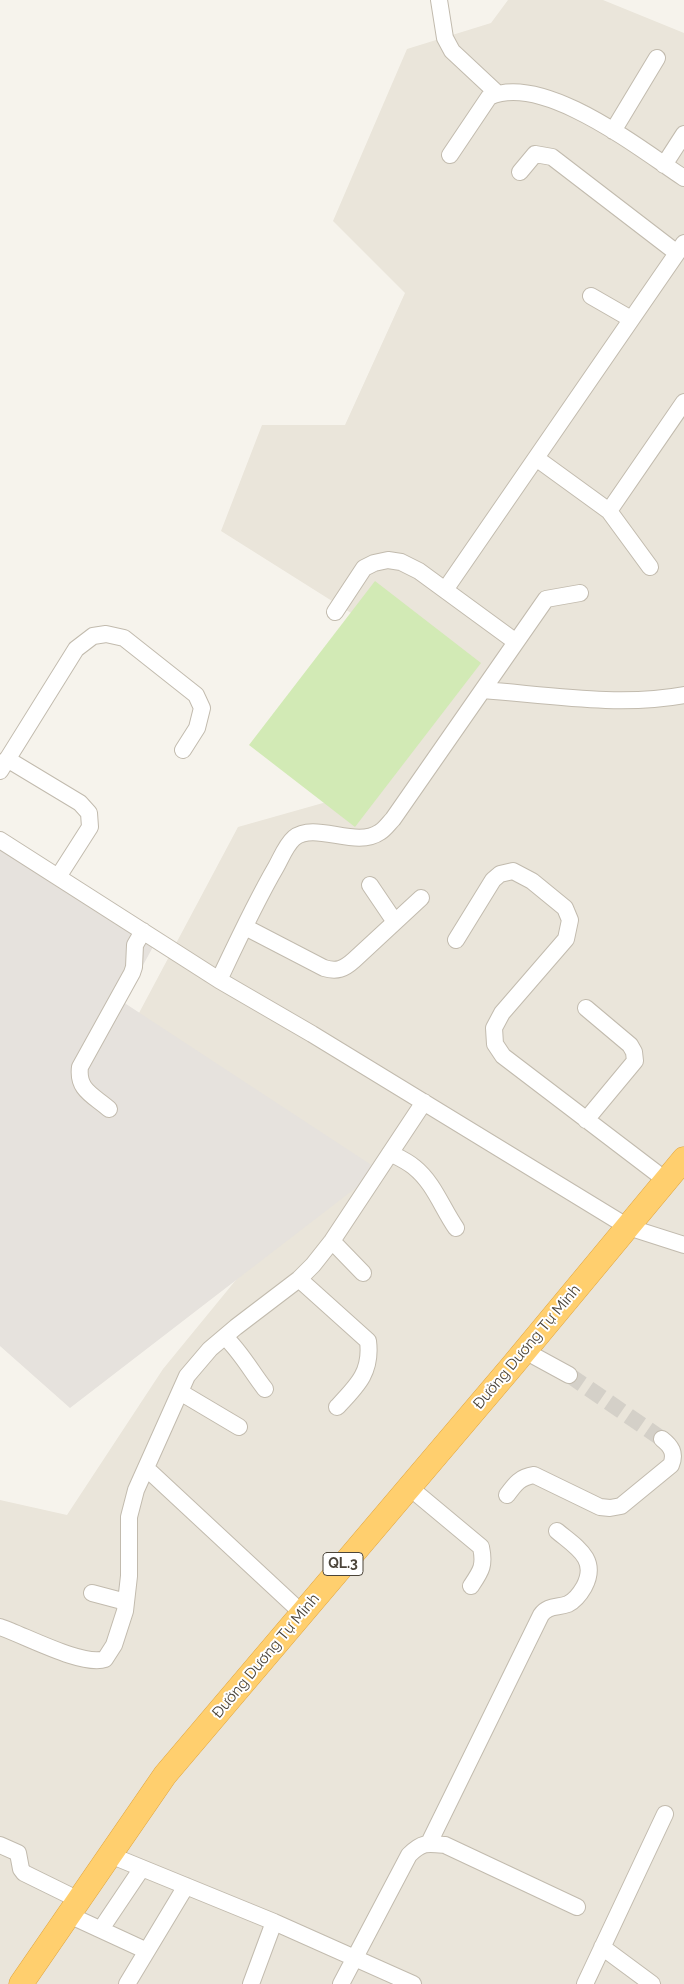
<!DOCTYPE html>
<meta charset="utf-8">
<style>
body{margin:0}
canvas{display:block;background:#f6f3ec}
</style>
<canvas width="684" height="1984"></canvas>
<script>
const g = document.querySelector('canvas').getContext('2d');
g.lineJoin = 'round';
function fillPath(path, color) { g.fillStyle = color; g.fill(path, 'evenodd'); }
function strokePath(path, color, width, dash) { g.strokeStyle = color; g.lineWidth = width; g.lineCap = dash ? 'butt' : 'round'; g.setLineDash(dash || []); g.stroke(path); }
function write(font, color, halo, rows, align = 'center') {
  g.font = font + ' Raleway,sans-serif'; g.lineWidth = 4; g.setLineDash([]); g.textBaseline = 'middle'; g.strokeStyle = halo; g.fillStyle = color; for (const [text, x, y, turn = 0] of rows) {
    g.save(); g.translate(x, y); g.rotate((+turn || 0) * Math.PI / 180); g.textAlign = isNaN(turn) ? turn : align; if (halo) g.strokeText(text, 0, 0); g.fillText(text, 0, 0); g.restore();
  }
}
fillPath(new Path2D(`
 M508,0H603L684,33V1984H0V1500L67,1515L163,1369L312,1187L123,1043L238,827L369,790L451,676L221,531L262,425H345L405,293L333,221L407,49L491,23Z`), '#eae5da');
fillPath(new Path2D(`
 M0,847L154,945L123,1002L379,1170L70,1408L0,1346Z`), '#e6e2dd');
fillPath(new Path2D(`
 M375,581L481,663L355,827L249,745Z`), '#d2eab5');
strokePath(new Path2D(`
 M569,1375L662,1439`), '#d4d0c8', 16, [16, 8]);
const minor = new Path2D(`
 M439,0L445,38L452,51L497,93
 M613,131L657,58
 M450,155L489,97C543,72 640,149 684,178
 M664,165L684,134
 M520,172L535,154L552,157L677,253
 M591,296L631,319
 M536,458L609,511L650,567
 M609,511L684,402
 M445,590L684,243
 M335,612L364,568L374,563L388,560L401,562L419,571L516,642
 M483,690C548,695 620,707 684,695
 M7,759L80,803L89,813L90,827L58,877
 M0,771L76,649L93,636L106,634L124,638L196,695L202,708L197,728L183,750
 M0,840L219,980L312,1034L628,1227L684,1245
 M370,885L395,922
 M245,927L324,968C337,972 344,969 354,960L421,898
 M456,940L493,880L500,874L513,871L532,881L565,908L570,920L566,939L502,1013L494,1028L495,1044L503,1056L667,1181
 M219,980C237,942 255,903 276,867C281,858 286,845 294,838C315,821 356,849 380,832C385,829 389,823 393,819L546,599L580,593
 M586,1008L630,1045L634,1052L635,1061L586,1120
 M109,1109C93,1095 77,1090 80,1067L132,973L134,967L135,945L143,931
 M390,1153C398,1157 407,1161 414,1167C434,1183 442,1208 456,1228
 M332,1241L363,1273
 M299,1279L368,1341C372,1372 357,1386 337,1407
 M225,1337C241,1352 251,1371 265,1389
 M525,1351L569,1375
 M180,1392L239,1427
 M146,1468L302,1613
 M409,1487L481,1547C485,1566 481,1571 471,1586
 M507,1495C515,1484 520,1477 534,1475L600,1507L610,1508L621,1506L671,1465C676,1453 671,1446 662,1439
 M92,1593L126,1602
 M0,1627C24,1635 83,1667 105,1659L114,1645L125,1611L129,1576V1517L136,1490L187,1376L210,1349L236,1327L299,1279L313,1265L332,1241L424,1102
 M429,1843L541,1615C548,1605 558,1608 568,1604C576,1600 580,1594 584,1587C599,1559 576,1547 557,1531
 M0,1845L18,1853L21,1869L24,1873L79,1900
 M110,1855L274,1922L413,1984
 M69,1915L147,1951
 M101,1929L142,1868
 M602,1947L652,1984
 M127,1984L186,1886
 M251,1984L274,1922
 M341,1984L409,1855C422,1842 427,1843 445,1845L577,1907
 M585,1984L665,1814`);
const highway = new Path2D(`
 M21,1984L165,1775L513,1365L684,1159`);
strokePath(minor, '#c2bbae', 18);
strokePath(highway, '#e0a43c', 25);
strokePath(minor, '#fff', 16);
strokePath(highway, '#ffcf6e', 24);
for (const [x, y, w] of [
 [343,1564,40]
]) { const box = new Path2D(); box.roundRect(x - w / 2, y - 11.5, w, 23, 4); g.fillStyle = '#fff'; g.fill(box); strokePath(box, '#4b4439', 1); }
write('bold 14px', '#4b4439', null, [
 ["QL.3",343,1564]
]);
write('15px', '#4b4439', '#fff', [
 ["Đường Dương Tự Minh",527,1347,-50],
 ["Đường Dương Tự Minh",266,1656,-50]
]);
</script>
